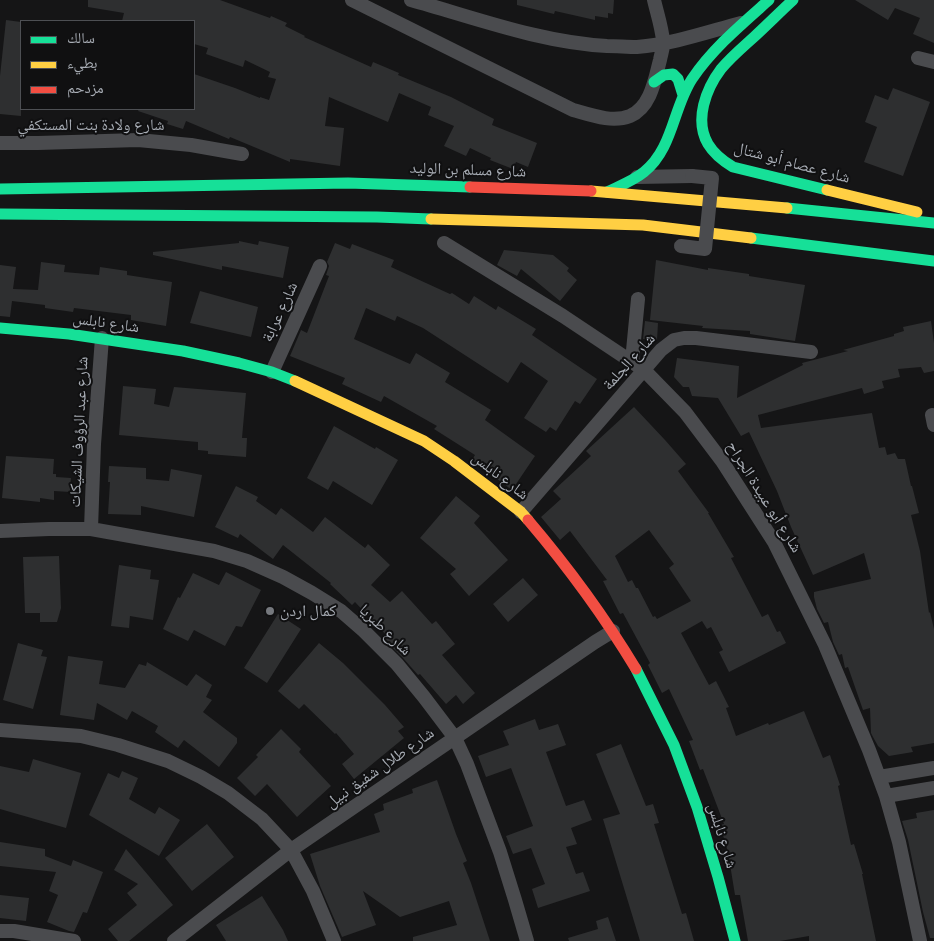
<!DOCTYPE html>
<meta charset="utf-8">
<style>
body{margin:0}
#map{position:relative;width:934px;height:941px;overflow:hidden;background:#151516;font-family:Cabin,"Noto Naskh Arabic",sans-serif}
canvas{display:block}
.legend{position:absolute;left:20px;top:20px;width:175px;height:90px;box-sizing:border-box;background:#101011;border:1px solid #4d4f53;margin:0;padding:6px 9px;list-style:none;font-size:15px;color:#a8adb5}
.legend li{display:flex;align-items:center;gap:10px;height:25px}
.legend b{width:25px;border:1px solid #4d4f53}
</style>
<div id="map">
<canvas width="934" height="941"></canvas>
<ul class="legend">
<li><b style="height:6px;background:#16e098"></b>سالك</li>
<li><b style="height:6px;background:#ffcf43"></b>بطيء</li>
<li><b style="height:6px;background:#f24e42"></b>مزدحم</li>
</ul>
</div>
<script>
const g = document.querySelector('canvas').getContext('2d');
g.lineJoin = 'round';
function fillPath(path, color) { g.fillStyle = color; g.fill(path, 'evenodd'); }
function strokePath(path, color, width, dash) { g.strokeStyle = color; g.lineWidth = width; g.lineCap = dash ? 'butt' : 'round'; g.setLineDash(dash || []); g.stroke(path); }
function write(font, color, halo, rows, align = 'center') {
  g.font = font + ' Cabin,"Noto Naskh Arabic",sans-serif'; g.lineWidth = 4; g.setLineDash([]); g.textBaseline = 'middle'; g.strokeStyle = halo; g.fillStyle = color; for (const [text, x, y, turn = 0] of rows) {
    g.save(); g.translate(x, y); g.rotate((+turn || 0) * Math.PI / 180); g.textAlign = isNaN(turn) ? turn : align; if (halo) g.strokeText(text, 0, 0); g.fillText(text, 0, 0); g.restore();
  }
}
fillPath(new Path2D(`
 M88,0H220L270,18L271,16L287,23L285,26L305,36L304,37L371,67L373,62L399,73L398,75L451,97L494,119L492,125L537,143L528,167L516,162L513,169L490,160L491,158L470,148L466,156L444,146L454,126L428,115L431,107L399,93L388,122L329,97L325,126L344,128L340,166L290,159V162L230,137L229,139L186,121L183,129L167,124L168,121L138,111L139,109H194V74L235,88L260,98V97L269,100L276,79L268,77L270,72L245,60L243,67L206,54L208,48L194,44V21H122L124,13L88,7Z
 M517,0H614L613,14L608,13V18L595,16V20L555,11L554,14L517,5Z
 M855,0H934V43L913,34L920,18L895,8L888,20Z
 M6,20L21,22V116L0,114V76Z
 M893,88L930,102L903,176L864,162L877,127L865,122L875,95L888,100Z
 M239,241L258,245L259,241L289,247L283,278L222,266V270L153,255V252L239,243Z
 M335,243L350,249L352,244L394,260L391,267L450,294L452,293L469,304L474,296L496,310L498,306L536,329L532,335L597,379L580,404L575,401L556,431L550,427L546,432L524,418L548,381L521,362L508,383L423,328L397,316L395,321L366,308L354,339L410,364L416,353L450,373L445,382L491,410L485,420L535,456L512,490L472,460L475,455L434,429L437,426L384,396L381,402L342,384L345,378L290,356L301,330L307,333L329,276L326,275L329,266L327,262Z
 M504,250L553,255L569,268L567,271L577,280L560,301L521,269L517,276L497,265Z
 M656,260L708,270V268L749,274V276L805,285L795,341L750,334V331L702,328L703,326L650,320Z
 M41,262L65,265L64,272L99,275L100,267L127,271V275L172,282L166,326L131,320V315L74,308L73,312L45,308V305L12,301L10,317L0,316V265L16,267L13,289L38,290Z
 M200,291L258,307L251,337L190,323Z
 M645,321L658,323L657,340L643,339Z
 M931,321L934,343V371L924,373L921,367L898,369L900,377L882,381L884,388L864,394L862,388L758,415L761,428L872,413L879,448L885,447L887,455L895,453L898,459H905L911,486H912L919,513L911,515L920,551L929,613L930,612L934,629V743L911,747L913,752L889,756L878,746L873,737L871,733L870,708L863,710L848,667L845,668L842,654L839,655L833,642L828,622L824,623L817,609L814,597V592L871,579L864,553L813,575L791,527L777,491L749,432L741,436L718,398L692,396L689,387H683L674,377L677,358L739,366L737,398L803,365L802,363L848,351L843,350L894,336V334L904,331L903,327Z
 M123,386L156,389L154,404L169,407L174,387L246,393L242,438H247L246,457L208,454V451L198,450V442L119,435Z
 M634,407L665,440L686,464L678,471L709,513H708L734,557L731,558L762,617L768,614L777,632L780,631L786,643L729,672L719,652L723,650L711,627L707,629L702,621L681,633L709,685L716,681L729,707L726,708L736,736L768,723L769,725L804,711L823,758L830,755L840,785L838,786L851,845L854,844L863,874H862L876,941H809V936L780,941H748L740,895H735L728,852L720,825L724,824L703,769L700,770L689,741L693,740L669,689L662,693L648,665L650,663L623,613L620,614L603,581L607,580L570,531L560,540L541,517L561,499L553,491L591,456L586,451ZM649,530L674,564L669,568L691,601L657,619L655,616L653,617L638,588H636L632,580L628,582L615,556Z
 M334,426L375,449L376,447L398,460L372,505L333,481L328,490L307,478Z
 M6,456L54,459L53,474H56V477L71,478L70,492L54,491V500L40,498V502L2,498Z
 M109,466L146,468V479L169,481L171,469L202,475L194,517L141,506V515L108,514L110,482H108Z
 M236,486L258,497L256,501L276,515L281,508L313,532L325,517L365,548L368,544L390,565L371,585L390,602L402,591L432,624L436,621L455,644L442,655L475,693L463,704L456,695L446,704L420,674L418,675L403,658L385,640L388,637L355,602L352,605L330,584L331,583L283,545L273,559L240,534L238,538L215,527Z
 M456,496L480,516L474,523L508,560L469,596L450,574L456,569L420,538Z
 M59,556L61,608L57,622H40V613H25L23,557Z
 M119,565L151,570L150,579L159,580L153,620L130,616L129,628L111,626Z
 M226,572L261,590L242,627L236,626L225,646L194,630L188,641L163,629L178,597L180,598L193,573L219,585Z
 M523,578L538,595L508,622L493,604Z
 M278,614L301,629L267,683L244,668Z
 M18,643L43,650L41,656L47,657L33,709L3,700Z
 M319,643L343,663L385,705L404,727L398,731L404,738L354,779L342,764L354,754L336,733L335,734L304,704L299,709L278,691Z
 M68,656L103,661L99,684L125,688L139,664L146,666L147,662L187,686L196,674L212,685L206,697L212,700L203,712L237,738V743L219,767L184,740L178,748L155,732L158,726L132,711L127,720L97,703L94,720L60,715Z
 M535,719L539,730L558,724L566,745L546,752L566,806L584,800L592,820L571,828L577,844L566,847L576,874L583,872L590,891L538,908L532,889L545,884L531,848L513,854L506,836L533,826L511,768L486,777L478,756L509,745L503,731Z
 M281,729L301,749L299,752L331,786L297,817L267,784L255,796L237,778L258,757L256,755Z
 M621,744L646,806L653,804L659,823L654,824L682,914L686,913L694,941H640L603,819L620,814L596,754Z
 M33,759L81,773L66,828L0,809V766L29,772Z
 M122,771L138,778L129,799L155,814L159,807L180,820L159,856L89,815L108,773L119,778Z
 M437,780L456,834L467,861L463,863L471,883L490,941H413V937L457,925L449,901L400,917L363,891L376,925L342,937L320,886L310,854L380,832L374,814L384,810L383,804L413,793L412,789Z
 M934,810V938H930L923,912L908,840L902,821L917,818L916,813Z
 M207,824L234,857L192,891L165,858Z
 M0,842L45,849V856L71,866L73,860L103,872L87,913L83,912L74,932L69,931L47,922L58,895L49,891L56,872L0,866Z
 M126,849L148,875L146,877L148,875L173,905L129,941H118L108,929L137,905L127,893L138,884L114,870Z
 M0,895L29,898L26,921L0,918Z
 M262,896L283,930L288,941H226L216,925Z
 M608,917L616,941H569L568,938L598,929L596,921Z`), '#2e2f30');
strokePath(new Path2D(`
 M352,0L573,110C591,115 612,123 630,116C651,107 655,79 660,60C661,54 664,47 663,41C662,28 657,13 654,0
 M411,0C476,18 539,42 607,46C617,46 627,47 637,47C673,44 707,32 741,23
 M918,58L934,62
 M0,143H38L138,140L191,145L242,154
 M637,177L692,176
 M444,243L563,316L644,370L685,412L722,461L774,542L825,645L869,750L886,796L899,842L920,941
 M632,361L638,299
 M272,372L320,266
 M932,415L934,425
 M521,512L661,350L674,340L684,338H696L811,352
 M91,529L94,444L102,338
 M0,531L49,529H91L214,551L247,561L283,577L312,593L341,611L364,631L397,664L424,697L455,738L467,764L500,852L515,900L527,941
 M0,730L81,736L118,745L168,761L201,777L228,793L262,819L291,850L313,891L334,941
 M879,777L934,768
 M886,796L934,788
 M0,931H14L74,941
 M174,941L291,850L595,642L613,631`), '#4a4b4e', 14);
strokePath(new Path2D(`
 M793,0C780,12 767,25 754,37C743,47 731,57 721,69C706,89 694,120 708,144C714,154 723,161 733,167L827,190
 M654,82L664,75L673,74L678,79L683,95
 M0,189L348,183L470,187
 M607,192C619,186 633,181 644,172C673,149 673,108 692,79C713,48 742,24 769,0
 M787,208L934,223
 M0,214L377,217L431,219
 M751,238L934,261
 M0,328L69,334L183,351L239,363L272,372L295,381
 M636,669L674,745L697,807L718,877L735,941`), '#16e098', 11);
strokePath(new Path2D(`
 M827,190L917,212
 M591,191L787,208
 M431,219L643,225L751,238
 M295,381L424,441L454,461L521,512L528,520`), '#ffcf43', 11);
strokePath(new Path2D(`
 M470,187L591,191
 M528,520C568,567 604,616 636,669`), '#f24e42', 11);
strokePath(new Path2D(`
 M681,246L705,249L712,178L692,176`), '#4a4b4e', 14);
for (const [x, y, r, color] of [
 [270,611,5,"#75787d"]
]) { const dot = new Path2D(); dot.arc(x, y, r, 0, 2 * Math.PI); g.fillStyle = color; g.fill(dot); strokePath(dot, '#101011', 2); }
write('16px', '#a8adb5', '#101011', [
 ["شارع ولادة بنت المستكفي",91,125],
 ["شارع عصام أبو شتال",792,163,15],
 ["شارع مسلم بن الوليد",468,170,2],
 ["شارع عرابة",280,312,-65],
 ["شارع نابلس",106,323,8],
 ["شارع الجلمة",629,362,-48],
 ["شارع عبد الرؤوف الشيكات",79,432,-87],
 ["شارع نابلس",500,476,38],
 ["شارع أبو عبيدة الجراح",764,497,58],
 ["شارع طبريا",385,630,44],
 ["شارع طلال شفيق نبيل",380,768,-35],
 ["شارع نابلس",722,836,73]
]);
write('16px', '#a8adb5', '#101011', [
 ["كمال اردن",280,611]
], 'left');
</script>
